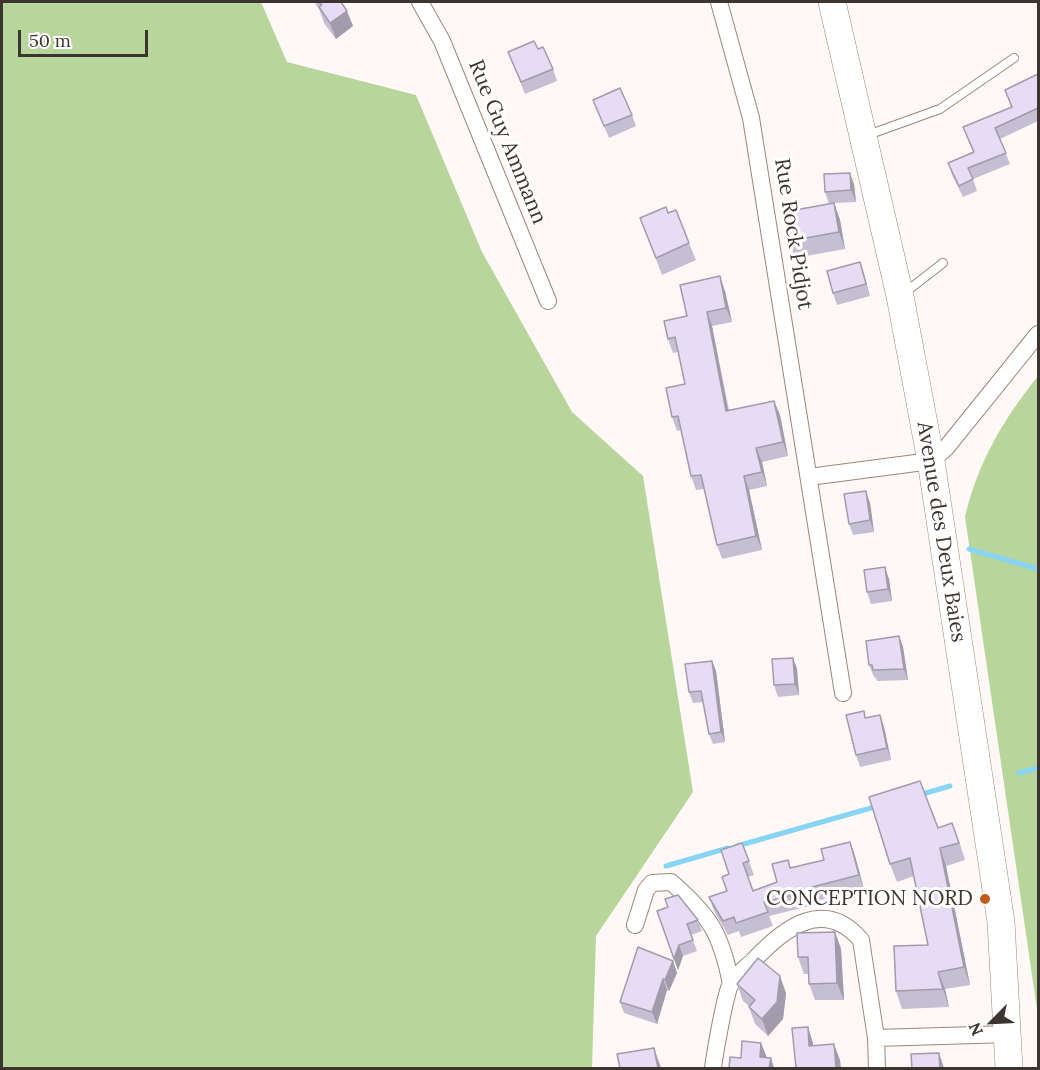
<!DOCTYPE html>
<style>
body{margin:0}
#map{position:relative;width:1040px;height:1070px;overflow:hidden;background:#fef9f6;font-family:Lora,serif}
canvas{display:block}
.frame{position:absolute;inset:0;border:3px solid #3e342f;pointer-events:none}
.north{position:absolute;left:962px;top:992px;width:60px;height:60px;-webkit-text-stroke:4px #fff;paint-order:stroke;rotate:246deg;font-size:16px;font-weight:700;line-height:24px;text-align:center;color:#3e342f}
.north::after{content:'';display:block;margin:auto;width:21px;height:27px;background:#3e342f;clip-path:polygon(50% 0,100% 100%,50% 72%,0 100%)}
.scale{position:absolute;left:18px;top:30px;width:130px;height:27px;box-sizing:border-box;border:3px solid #3e342f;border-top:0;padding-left:8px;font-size:18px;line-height:21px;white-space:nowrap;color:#3e342f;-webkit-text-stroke:4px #fff;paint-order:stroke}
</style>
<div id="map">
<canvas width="1040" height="1070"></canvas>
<div class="frame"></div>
<div class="north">N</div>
<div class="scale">50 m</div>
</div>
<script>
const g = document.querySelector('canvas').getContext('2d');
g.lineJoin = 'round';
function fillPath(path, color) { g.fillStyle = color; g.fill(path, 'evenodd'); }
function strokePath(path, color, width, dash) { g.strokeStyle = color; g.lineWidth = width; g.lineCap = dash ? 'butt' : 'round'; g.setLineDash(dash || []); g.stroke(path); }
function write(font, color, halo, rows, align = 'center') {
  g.font = font + ' Lora,serif'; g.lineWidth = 6; g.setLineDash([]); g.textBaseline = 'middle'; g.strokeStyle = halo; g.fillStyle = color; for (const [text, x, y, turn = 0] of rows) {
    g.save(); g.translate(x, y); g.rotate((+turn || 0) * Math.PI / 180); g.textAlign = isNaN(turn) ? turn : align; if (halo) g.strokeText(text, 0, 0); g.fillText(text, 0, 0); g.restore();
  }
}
fillPath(new Path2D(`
 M2,2H261L287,62L416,95L482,252L572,412L643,476L693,792L596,936L592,1068H2Z
 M1038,376V1016L965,517C978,462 1003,420 1038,376Z`), '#b8d59b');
strokePath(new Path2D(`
 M969,549L1038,569
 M1019,773L1038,768
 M919,795L950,786
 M737,846L878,806
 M666,866L728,848`), '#88d4f4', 5);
const service = new Path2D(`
 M865,136L940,109L1014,58
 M903,294L943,263`);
const minor = new Path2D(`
 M420,2L442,41L548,301
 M719,2L751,118L843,693
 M809,477L931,461L946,448L1038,334
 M635,925L646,890L652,883L671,882C710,916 721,933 731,984
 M876,1038L1009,1034
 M713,1068C715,1053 725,994 731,983C736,975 747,967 754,960C784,928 824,897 861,940L876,1038L877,1068`);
const primary = new Path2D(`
 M832,2L900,296L931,461L1001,922L1009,1068`);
strokePath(service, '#9c8679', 10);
strokePath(minor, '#9c8679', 18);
strokePath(primary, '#9c8679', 28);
strokePath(service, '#fff', 8);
strokePath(minor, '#fff', 16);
strokePath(primary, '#fff', 27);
fillPath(new Path2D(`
 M314,2H341L353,26L336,39L324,23L319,9Z
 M508,52L553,69L557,81L525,94Z
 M1038,74V121L1000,139L1010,164L973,179L977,191L963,197L952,175L948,163L973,152L963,127L1011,107L1005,90Z
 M593,100L632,115L636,126L609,138Z
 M854,184L856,202L834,203L840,220L845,249L795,258L789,241L829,204L825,192Z
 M668,213L689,243L696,260L662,275L640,218Z
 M860,262L870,296L837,305L833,293Z
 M725,291L732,322L712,326L729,410L774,401L780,415L788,456L762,462L767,486L749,490L762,550L722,559L717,545L704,489L696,490L691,476L681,430L677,431L672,417L685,384L678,352L673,353L668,339L687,316Z
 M870,503L874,532L853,535L849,524Z
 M889,579L892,601L871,604L867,592Z
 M899,636L903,647L908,680L877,681L875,677H874L869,665Z
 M793,658L797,669L799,695L778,697L774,685Z
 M712,661L716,671L725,742L713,744L709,734L703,702L693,703L689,692Z
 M880,715L884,727L891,760L860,767L856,755L866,718Z
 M938,828L959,841L965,860L946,866L970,985L945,989L949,1007L902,1009L896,991L928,945L914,876L897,882L890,864Z
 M850,842L855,856L864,889L817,901L818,904L769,916L773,926L741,937L739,931L728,935L714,911L709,897L727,891L729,874L742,843L754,875L748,877L753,891L777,882L788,860L791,868L824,860Z
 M657,911L698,920L702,931L691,935L697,951L683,956L678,970Z
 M835,932L841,949L844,1000H815L809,984L808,974H804L798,957Z
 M673,961L677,973L669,991L667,990L657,1024L624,1013L620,1002Z
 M737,984L786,993L783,1019L768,1036L755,1024L749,1007V1006L743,1001Z`), '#c6bed2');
fillPath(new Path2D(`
 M347,11L353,26L336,39L330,23Z
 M850,173L854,184L856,202L851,190Z
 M834,203L840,220L845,249L839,232Z
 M860,262L864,274L870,296L866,284Z
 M720,276L725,291L732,322L726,308Z
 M707,312L712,326L731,425L726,411Z
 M774,401L780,415L788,456L783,442Z
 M756,448L762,462L767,486L762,472Z
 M744,476L749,490L762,550L756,536Z
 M866,491L870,503L874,532L870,520Z
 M885,567L889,579L892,601L888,589Z
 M899,636L903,647L908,680L904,669Z
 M793,658L797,669L799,695L795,684Z
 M712,661L716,671L725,742L721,732Z
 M880,715L884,727L891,760L887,748Z
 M850,842L855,856L864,889L859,875Z
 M940,848L946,866L970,985L964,967Z
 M835,932L841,949L844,1000L837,983Z
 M679,945L683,956L678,970L674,959Z
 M673,961L677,973L669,991L665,980Z
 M938,972L945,989L949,1007L943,989Z
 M780,976L786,993L783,1019L768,1036L762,1019Z
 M663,979L667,990L657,1024L652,1012Z
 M808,1027L813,1043L815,1062L809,1046Z
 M761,1043L768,1060L760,1057Z
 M834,1044L840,1060L841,1068H836Z
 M654,1048L660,1065L661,1068H658Z
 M939,1053L944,1068H940Z
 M771,1058L774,1068H769Z`), '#a19bab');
const building = new Path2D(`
 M319,2H341L347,11L330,23L319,7L322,5Z
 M534,41L538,49L543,47L553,69L521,82L508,52Z
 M1038,74V108L995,128L1006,153L968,168L973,179L959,186L948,163L974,152L963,127L1012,107L1005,90Z
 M620,88L632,115L604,126L593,100Z
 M850,173L851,190L825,192L824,174Z
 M834,203L839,232L789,241L784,212Z
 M666,207L668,213L676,210L689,243L656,258L640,218Z
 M860,262L866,284L833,293L827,271Z
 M720,276L726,308L707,312L726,411L774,401L783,442L756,448L762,472L744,476L756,536L717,545L701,475L691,476L678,416L672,417L666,388L685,384L675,337L668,339L664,321L687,316L680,285Z
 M866,491L870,520L849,524L844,494Z
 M885,567L888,589L867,592L864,570Z
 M899,636L904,669L873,670L872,665H869L866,641Z
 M793,658L795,684L774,685L772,659Z
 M712,661L721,732L709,734L701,691L689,692L685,664Z
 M864,711L865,718L880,715L887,748L856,755L846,715Z
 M920,781L938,828L952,823L959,843L940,848L964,967L938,972L943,989L896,991L894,946L928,945L910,858L890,864L869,797Z
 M850,842L859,875L812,887L813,890L764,902L768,912L736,923L734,917L723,921L709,897L727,891L722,877L729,874L721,850L742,843L749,861L743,863L753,891L777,882L772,864L788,860L790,868L824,860L821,849Z
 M678,895L698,920L687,924L693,940L679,945L674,959L657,911L668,907L665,899Z
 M835,932L837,983L809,984L808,957H798L797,933Z
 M638,947L673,961L665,980L663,979L652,1012L620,1002Z
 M758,958L780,976L777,1002L762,1019L749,1007L755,1000L737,984Z
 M808,1027L809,1046L834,1044L836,1068H796L792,1028Z
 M742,1041L761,1043L760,1057L771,1058L769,1068H729L730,1057L741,1058Z
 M654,1048L658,1068H620L617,1054Z
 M939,1053L940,1068H912L911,1054Z`);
fillPath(building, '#e6ddf4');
strokePath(building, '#a19bab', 1.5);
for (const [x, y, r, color] of [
 [985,899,6,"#bf5e1c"]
]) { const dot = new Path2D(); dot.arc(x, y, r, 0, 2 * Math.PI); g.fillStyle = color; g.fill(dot); strokePath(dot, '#fff', 2); }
write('21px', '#3e342f', '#fff', [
 ["Rue Guy Ammann",507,142,68],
 ["Rue Rock Pidjot",793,234,81],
 ["Avenue des Deux Baies",941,532,81]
]);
write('21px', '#3e342f', '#fff', [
 ["CONCEPTION NORD",973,899]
], 'right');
</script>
